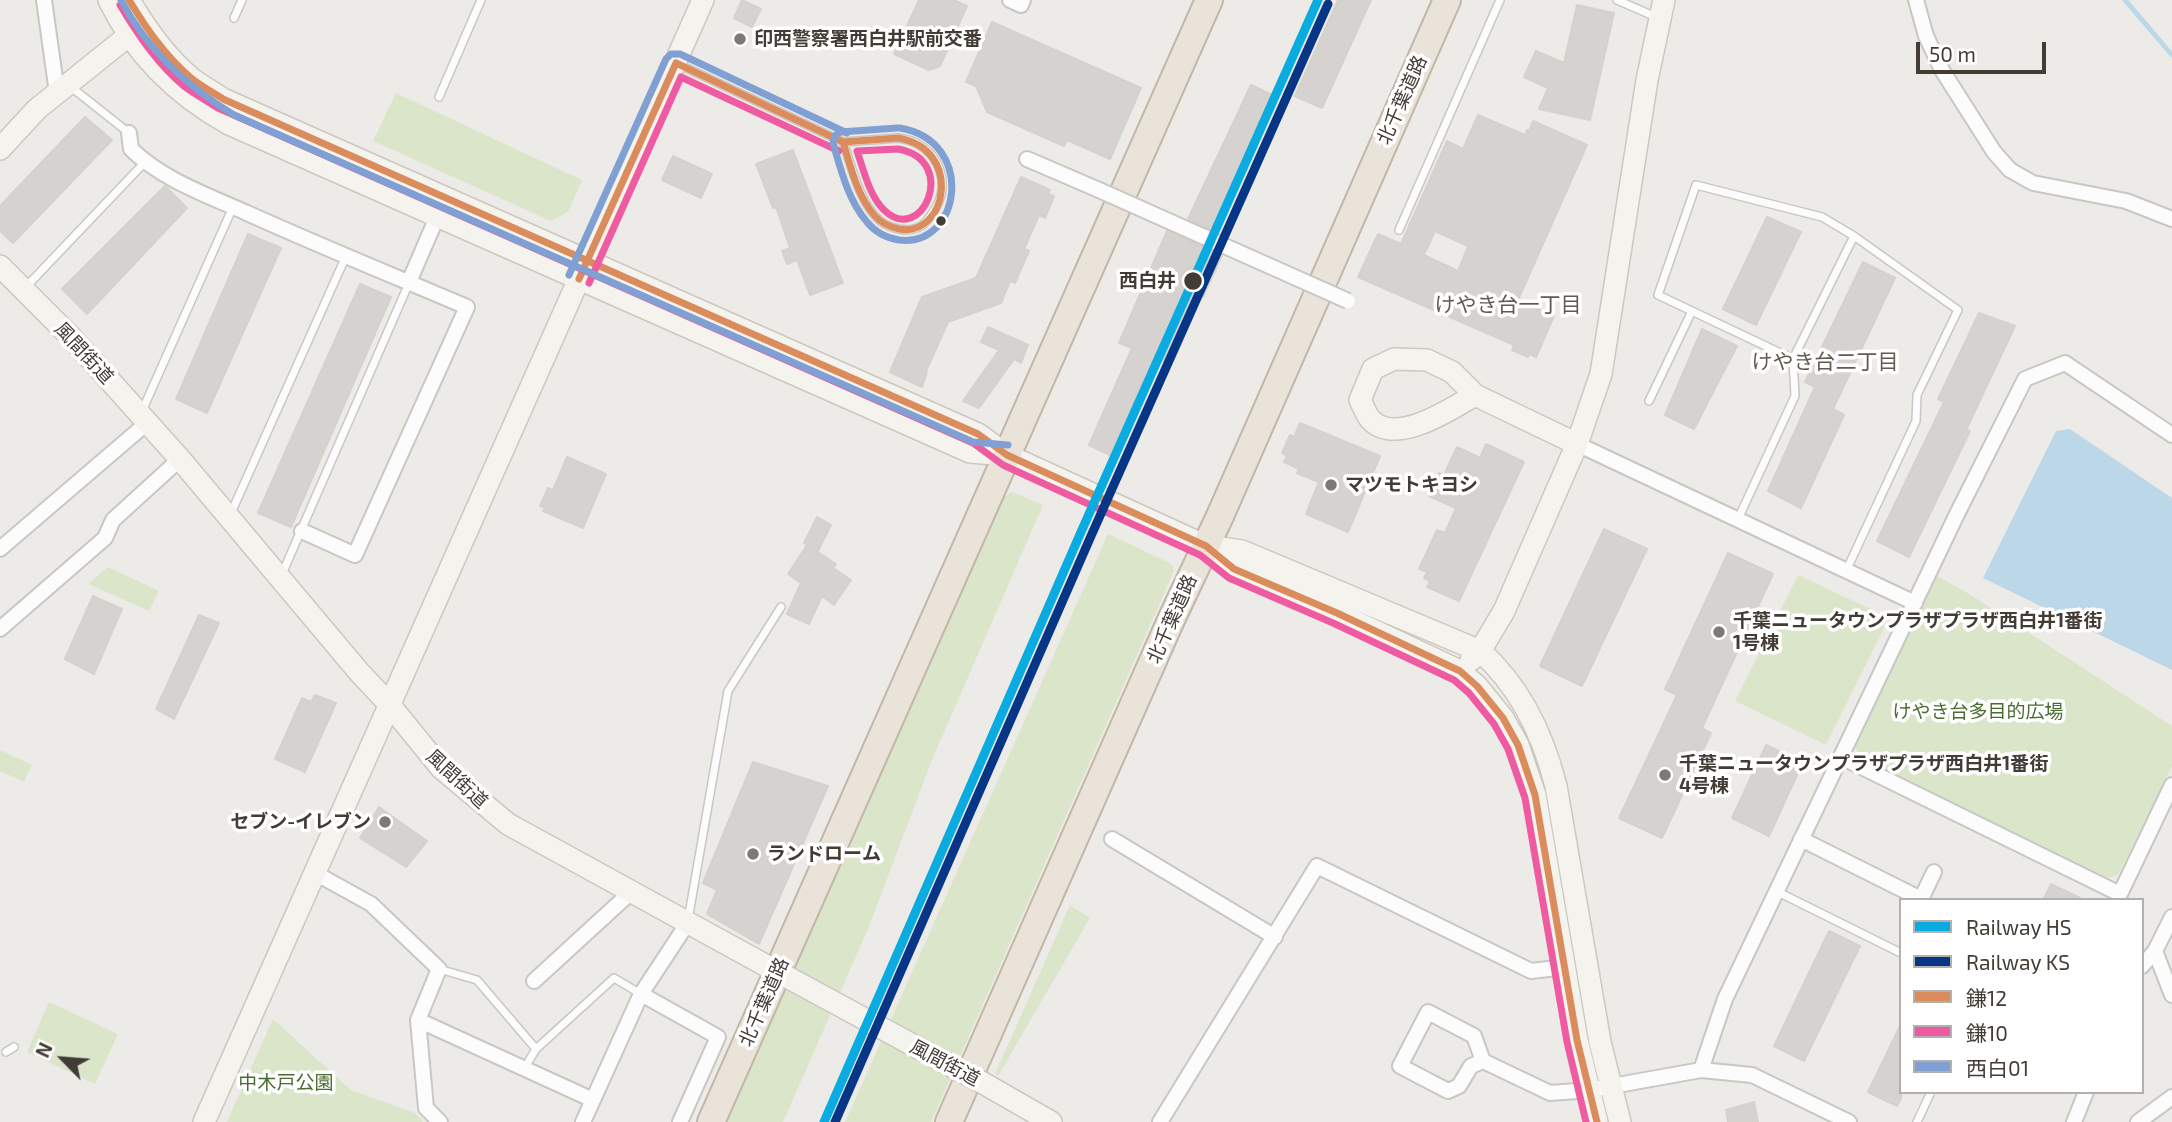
<!DOCTYPE html>
<meta charset="utf-8">
<style>
body{margin:0}
#map{position:relative;width:2172px;height:1122px;overflow:hidden;background:#edebe8;font-family:"Exo 2","Noto Sans JP",sans-serif}
canvas{display:block}
.legend{position:absolute;left:1899px;top:898px;width:245px;height:196px;box-sizing:border-box;background:#fff;border:2px solid #b3b1ae;margin:0;padding:9px 12px;list-style:none;font-size:21px;color:#423c35}
.legend li{display:flex;align-items:center;gap:14px;height:35px}
.legend b{width:35px;border:2px solid #b3b1ae}
.north{position:absolute;left:28px;top:1024px;width:70px;height:70px;-webkit-text-stroke:5px #fff;paint-order:stroke;rotate:295deg;font-size:19px;font-weight:700;line-height:28px;text-align:center;color:#423c35}
.north::after{content:'';display:block;margin:auto;width:24px;height:32px;background:#423c35;clip-path:polygon(50% 0,100% 100%,50% 72%,0 100%)}
.scale{position:absolute;left:1916px;top:42px;width:130px;height:32px;box-sizing:border-box;border:4px solid #423c35;border-top:0;padding-left:9px;font-size:21px;line-height:24px;white-space:nowrap;color:#423c35;-webkit-text-stroke:5px #fff;paint-order:stroke}
</style>
<div id="map">
<canvas width="2172" height="1122"></canvas>
<ul class="legend">
<li><b style="height:9px;background:#0aabe1"></b>Railway HS</li>
<li><b style="height:9px;background:#073686"></b>Railway KS</li>
<li><b style="height:9px;background:#db8c5c"></b>鎌12</li>
<li><b style="height:9px;background:#ef5ba1"></b>鎌10</li>
<li><b style="height:9px;background:#80a0d3"></b>西白01</li>
</ul>
<div class="north">N</div>
<div class="scale">50 m</div>
</div>
<script>
const g = document.querySelector('canvas').getContext('2d');
g.lineJoin = 'round';
function fillPath(path, color) { g.fillStyle = color; g.fill(path, 'evenodd'); }
function strokePath(path, color, width, dash) { g.strokeStyle = color; g.lineWidth = width; g.lineCap = dash ? 'butt' : 'round'; g.setLineDash(dash || []); g.stroke(path); }
function write(font, color, halo, rows, align = 'center') {
  g.font = font + ' "Exo 2","Noto Sans JP",sans-serif'; g.lineWidth = 7; g.setLineDash([]); g.textBaseline = 'middle'; g.strokeStyle = halo; g.fillStyle = color; for (const [text, x, y, turn = 0] of rows) {
    g.save(); g.translate(x, y); g.rotate((+turn || 0) * Math.PI / 180); g.textAlign = isNaN(turn) ? turn : align; if (halo) g.strokeText(text, 0, 0); g.fillText(text, 0, 0); g.restore();
  }
}
fillPath(new Path2D(`
 M396,93L582,180L568,212L551,221L373,141Z
 M1012,492L1043,505L932,760L868,929L783,1122H725L1000,499Z
 M1108,534L1172,564L1174,571L931,1122H845Z
 M108,567L159,591L149,611L88,584Z
 M1798,575L1875,611L1885,626L1826,745L1735,701Z
 M1937,576L1971,595L2172,726V766L2118,875L2106,878L1859,757L1855,744Z
 M0,750L32,765L24,782L0,771Z
 M1070,905L1090,918L998,1076L995,1074Z
 M49,1002L118,1034L95,1084L27,1052Z
 M273,1019L351,1090L415,1113L423,1122H227Z`), '#dbe5ca');
fillPath(new Path2D(`
 M2070,429L2172,498V670L1983,578L2056,431Z`), '#bcd7e7');
strokePath(new Path2D(`
 M2125,0L2172,55`), '#bcd7e7', 5);
const building = new Path2D(`
 M742,0L761,9L752,27L734,18Z
 M919,0H954L967,6L940,66L929,70L894,54Z
 M1338,0H1371L1322,108L1295,96Z
 M1577,5L1614,13L1590,120L1539,109L1548,88L1524,77L1536,51L1564,63Z
 M992,22L1141,88L1110,159L1067,140L1064,146L987,112L976,86L966,82Z
 M1251,85L1273,95L1213,230L1188,219Z
 M1478,115L1525,135L1527,130L1529,131L1533,121L1587,145L1518,300L1554,316L1536,357L1529,354L1528,357L1512,350L1514,345L1358,277L1378,234L1401,244L1447,141L1463,149ZM1435,231L1468,246L1458,271L1424,255Z
 M85,117L112,140L13,243L0,231V206Z
 M793,150L843,283L810,295L797,260L787,264L782,251L790,248L776,207L773,208L756,164Z
 M673,156L712,174L701,198L662,180Z
 M1021,177L1050,190L1048,194L1054,196L1045,218L1039,215L1024,249L1029,251L1015,283L1010,281L1001,303L948,322L926,371L927,372L922,387L890,372L922,297L976,278Z
 M165,186L187,208L87,314L62,289Z
 M1767,217L1801,232L1756,325L1723,309Z
 M1167,231L1222,255L1203,297L1197,295L1166,362L1155,358L1112,456L1089,445L1132,348L1119,343Z
 M248,234L281,248L207,413L176,399Z
 M1863,262L1895,278L1833,409L1844,415L1801,508L1768,491L1815,387L1805,382Z
 M360,284L391,297L291,527L258,513Z
 M1979,313L2015,326L1966,430L1970,431L1909,557L1877,541L1944,402L1938,399Z
 M988,327L1028,345L1021,363L1014,359L979,408L963,401L999,350L981,342Z
 M1702,329L1737,346L1694,429L1665,415Z
 M1300,423L1380,456L1348,532L1306,514L1319,482L1297,473L1299,469L1284,462L1287,456L1282,453L1290,435L1294,437Z
 M1486,444L1524,462L1459,601L1427,587L1430,581L1424,578L1427,572L1419,569L1437,530L1445,533L1456,508L1429,496L1439,473L1444,475L1457,447L1480,458Z
 M567,457L606,474L583,528L543,511L545,508L540,506L548,488L553,490Z
 M817,517L831,525L818,551L810,547L836,564L833,568L851,580L834,605L822,596L809,624L787,614L801,583L788,574L807,545L804,543Z
 M1604,529L1647,549L1582,686L1540,666Z
 M1728,553L1773,574L1702,728L1711,733L1662,838L1619,818L1677,695L1665,689Z
 M93,596L122,609L94,674L65,659Z
 M199,615L219,623L174,719L156,709Z
 M315,695L336,703L305,772L275,759L302,698L311,702Z
 M1766,745L1803,762L1769,836L1732,818Z
 M753,762L828,786L759,944L707,914L717,890L703,883Z
 M379,807L427,841L406,867L360,838Z
 M2051,884L2084,900H2043Z
 M1829,931L1860,946L1804,1061L1774,1046Z
 M1901,1024V1098L1897,1106L1868,1092Z
 M1754,1102L1758,1122H1728L1726,1110Z`);
fillPath(building, '#d5d2cf');
strokePath(building, '#d5d2ce', 2);
const lane = new Path2D(`
 M1617,0L1656,17
 M234,18L242,0
 M676,63L843,142
 M71,87L129,133
 M439,97L481,0
 M898,138C904,139 912,140 918,144C942,158 949,186 935,209C931,215 927,223 921,226C907,234 886,228 876,217C858,197 852,167 843,142Z
 M1399,230L1500,0
 M24,289L145,162
 M1793,359L1658,295L1696,185L1822,217L1854,236L1958,310L1917,395L1916,421L1846,571
 M1649,401L1692,311
 M142,411L233,207
 M231,513L346,256
 M1738,519L1795,396L1793,359L1854,236
 M282,574L409,283
 M1776,891L1901,953
 M688,920L728,691L781,607
 M439,969L477,980L536,1049
 M6,1052L14,1047
 M524,1069L536,1049L614,978L641,994
 M1917,1122L1931,1092`);
const street = new Path2D(`
 M44,0L57,93
 M1010,0L1021,5L1023,0
 M1916,0L1926,36L1942,70L1994,152L2010,170L2033,183L2126,201L2172,219
 M129,133L131,149C163,180 207,195 247,213C320,246 394,276 467,307L355,555L302,531
 M1027,159L1099,190
 M409,282L437,217
 M1577,444L1915,603
 M0,549L147,423
 M0,629L105,538L113,520L180,459
 M1841,757L2120,894L2172,785
 M1112,839L1275,937
 M1801,839L1921,899L1934,872
 M315,873L371,904L439,969L418,1020L426,1108L440,1122
 M2155,951L2172,995
 M2142,966L2155,951L2172,917
 M534,981L630,893
 M641,994L718,1037L680,1122
 M418,1020L593,1100
 M1483,1061L1474,1036L1428,1012L1400,1066L1448,1091L1459,1086L1471,1066L1483,1061L1550,1093L1590,1090L1701,1070L1752,1075L1849,1122
 M1701,1070L1725,999L1957,514L2025,379L2065,363L2172,435
 M583,1122L641,994L687,924
 M1160,1122L1317,866L1531,971L1565,967
 M2074,1122L2086,1092
 M2138,1122L2172,1097`);
const secondary = new Path2D(`
 M109,0C135,54 177,95 229,124L970,452L1007,455
 M129,0C146,29 165,56 191,78C201,86 213,92 223,99L978,434L1007,455L1206,546L1234,569L1337,613L1460,671L1477,686L1503,718L1518,745L1535,795L1577,1040L1597,1122
 M0,149L37,109L138,28
 M0,266L69,335L180,459L359,672L389,704L441,768L508,824L765,965
 M1475,395C1451,409 1395,447 1370,419C1366,414 1363,406 1360,400L1373,369L1394,359L1427,360L1452,372L1475,395L1577,444
 M1208,546L1242,551L1480,651C1520,686 1543,735 1556,786L1600,1042L1620,1122
 M1471,660L1480,651L1504,611L1577,444L1601,374L1647,80L1664,0
 M983,1083L1051,1122
 M204,1122L703,0`);
const highway = new Path2D(`
 M711,1122L1209,0
 M949,1122L1171,620L1220,516L1447,0`);
strokePath(lane, '#c9c7c4', 10);
strokePath(street, '#c9c7c4', 18);
strokePath(secondary, '#ccc8bf', 24);
strokePath(highway, '#c2b7a6', 30);
strokePath(lane, '#fcfcfc', 7);
strokePath(street, '#fcfcfc', 14);
strokePath(secondary, '#f5f3ee', 21);
strokePath(highway, '#e9e3da', 26);
const streetBridge = new Path2D(`
 M1099,190L1348,301`);
const secondaryBridge = new Path2D(`
 M765,965L983,1083`);
strokePath(streetBridge, '#c9c7c4', 18, []);
strokePath(secondaryBridge, '#ccc8bf', 24, []);
strokePath(streetBridge, '#fcfcfc', 14);
strokePath(secondaryBridge, '#f5f3ee', 21);
strokePath(new Path2D(`
 M129,0C146,28 165,56 191,78C201,86 212,92 223,99L978,434L1007,455L1206,546L1234,569L1337,613L1460,671L1477,686L1503,718L1518,745L1535,795L1577,1040L1597,1122
 M898,138C964,149 947,238 899,229C890,227 881,223 875,216C857,196 851,167 843,142Z
 M579,279L676,63L843,142`), '#db8c5c', 7);
strokePath(new Path2D(`
 M120,5C138,35 158,65 185,87C196,95 207,101 218,108L973,443L1003,465L1200,555L1229,578L1333,623L1454,680L1469,693L1494,724L1508,749L1525,798L1567,1042L1586,1122
 M898,149C960,160 922,247 884,210C869,195 864,171 857,151Z
 M589,283L681,77L839,151`), '#ef5ba1', 7);
strokePath(new Path2D(`
 M121,0C147,50 186,86 234,115L973,442L1008,445
 M897,128L840,132L835,136L833,143C841,170 848,200 867,222C875,232 886,238 899,240C961,248 977,141 900,128
 M569,275L666,59L671,54H680L847,133`), '#80a0d3', 7);
strokePath(new Path2D(`
 M824,1122L1081,532L1318,0`), '#0aabe1', 9);
strokePath(new Path2D(`
 M835,1122L1091,536L1328,4`), '#073686', 9);
for (const [x, y, r, color] of [
 [740,39,7,"#7e7974"],
 [941,221,6,"#423c35"],
 [1193,281,10,"#423c35"],
 [1331,485,7,"#7e7974"],
 [1719,632,7,"#7e7974"],
 [1665,775,7,"#7e7974"],
 [385,822,7,"#7e7974"],
 [753,854,7,"#7e7974"]
]) { const dot = new Path2D(); dot.arc(x, y, r, 0, 2 * Math.PI); g.fillStyle = color; g.fill(dot); strokePath(dot, '#fff', 2.5); }
write('bold 19px', '#423c35', '#fff', [
 ["印西警察署西白井駅前交番",754,39],
 ["マツモトキヨシ",1345,485],
 ["千葉ニュータウンプラザプラザ西白井1番街",1733,621],
 ["1号棟",1733,643],
 ["千葉ニュータウンプラザプラザ西白井1番街",1679,764],
 ["4号棟",1679,786],
 ["セブン-イレブン",371,822,"right"],
 ["ランドローム",767,854]
], 'left');
write('19px', '#423c35', '#fff', [
 ["北千葉道路",1402,100,-66],
 ["風間街道",84,353,47],
 ["北千葉道路",1172,619,-66],
 ["風間街道",457,779,43],
 ["北千葉道路",764,1002,-66],
 ["風間街道",945,1063,28]
]);
write('bold 19px', '#423c35', '#fff', [
 ["西白井",1176,281]
], 'right');
write('19px', '#496c30', '#fff', [
 ["けやき台多目的広場",1978,712],
 ["中木戸公園",286,1083]
]);
write('21px', '#635a4e', '#fff', [
 ["けやき台一丁目",1508,305],
 ["けやき台二丁目",1825,362]
]);
</script>
